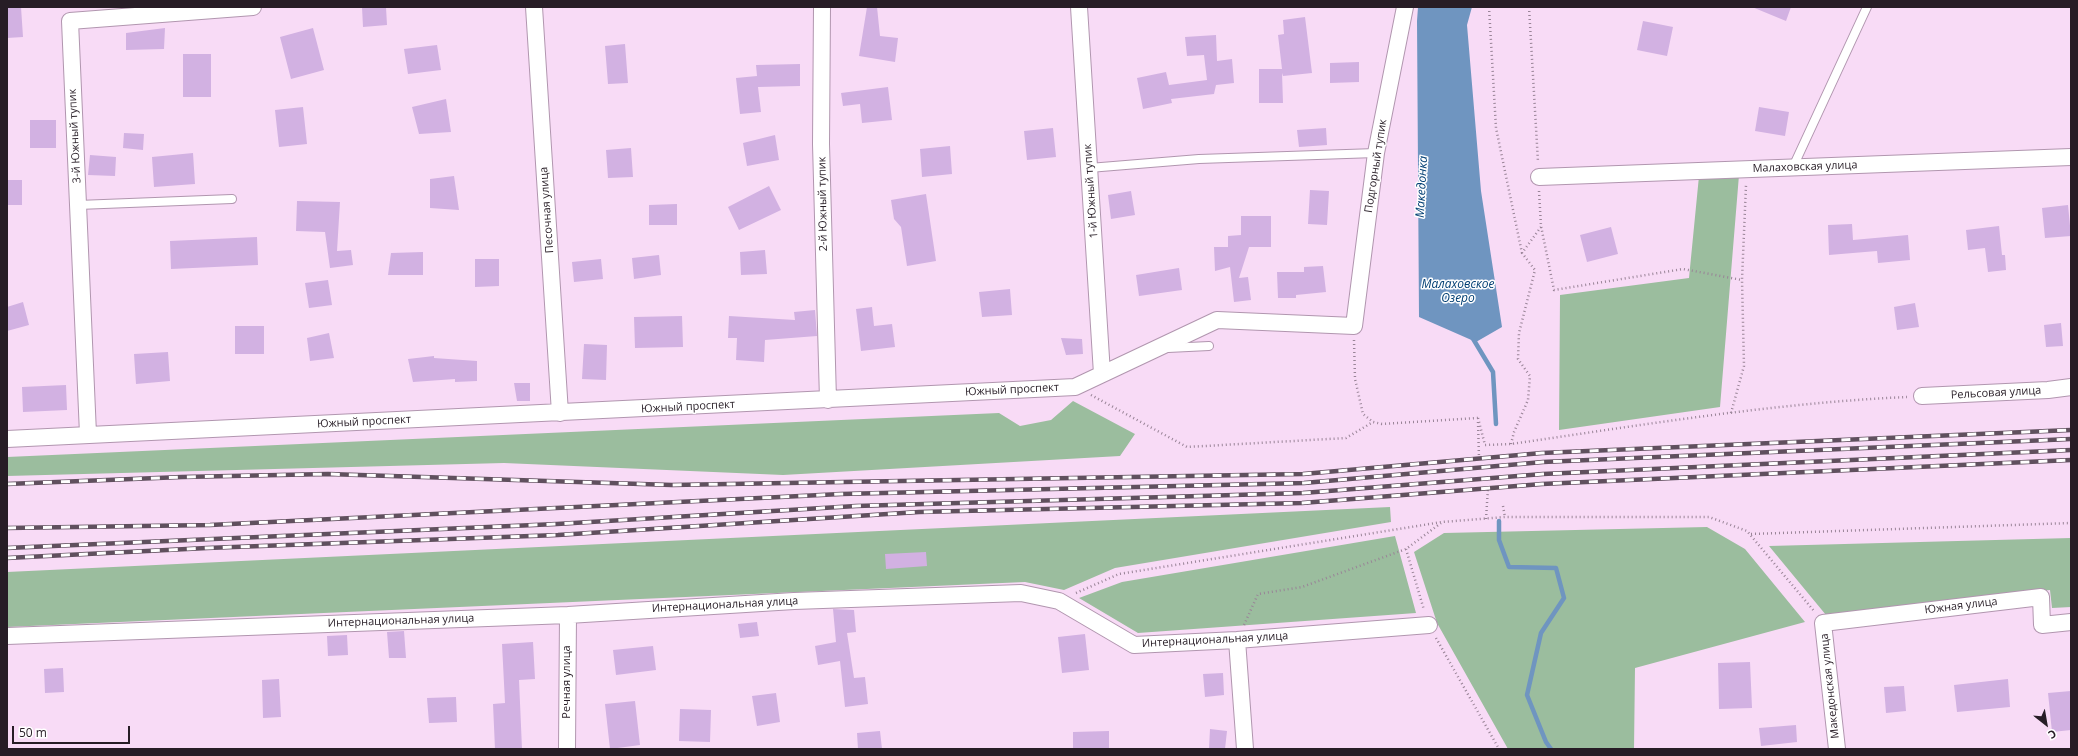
<!DOCTYPE html>
<meta charset="utf-8">
<style>
body{margin:0}
#map{position:relative;width:2078px;height:756px;overflow:hidden;background:#f8dbf6;font-family:"Open Sans",sans-serif}
canvas{display:block}
.frame{position:absolute;inset:0;border:8px solid #271d26;pointer-events:none}
.north{position:absolute;left:2026px;top:704px;width:40px;height:40px;-webkit-text-stroke:3px #fff;paint-order:stroke;rotate:149deg;font-size:11px;font-weight:700;line-height:16px;text-align:center;color:#271d26}
.north::after{content:'';display:block;margin:auto;width:14px;height:18px;background:#271d26;clip-path:polygon(50% 0,100% 100%,50% 72%,0 100%)}
.scale{position:absolute;left:12px;top:726px;width:118px;height:18px;box-sizing:border-box;border:2px solid #271d26;border-top:0;padding-left:5px;font-size:12px;line-height:14px;white-space:nowrap;color:#271d26;-webkit-text-stroke:3px #fff;paint-order:stroke}
</style>
<div id="map">
<canvas width="2078" height="756"></canvas>
<div class="frame"></div>
<div class="north">С</div>
<div class="scale">50 m</div>
</div>
<script>
const g = document.querySelector('canvas').getContext('2d');
g.lineJoin = 'round';
function fillPath(path, color) { g.fillStyle = color; g.fill(path, 'evenodd'); }
function strokePath(path, color, width, dash) { g.strokeStyle = color; g.lineWidth = width; g.lineCap = dash ? 'butt' : 'round'; g.setLineDash(dash || []); g.stroke(path); }
function write(font, color, halo, rows, align = 'center') {
  g.font = font + ' "Open Sans",sans-serif'; g.lineWidth = 3; g.setLineDash([]); g.textBaseline = 'middle'; g.strokeStyle = halo; g.fillStyle = color; for (const [text, x, y, turn = 0] of rows) {
    g.save(); g.translate(x, y); g.rotate((+turn || 0) * Math.PI / 180); g.textAlign = isNaN(turn) ? turn : align; if (halo) g.strokeText(text, 0, 0); g.fillText(text, 0, 0); g.restore();
  }
}
fillPath(new Path2D(`
 M1739,175L1720,407L1559,430L1560,295L1689,278L1699,176Z
 M1073,401L1135,434L1120,456L783,475L504,463L7,476V457L999,413L1020,426L1051,420Z
 M1390,507L1391,522L1115,568L1064,590L1025,582L7,627V572Z
 M1707,527L1745,549L1805,622L1635,668L1634,749H1508L1437,623L1414,552L1444,533Z
 M1395,536L1416,613L1138,633L1079,598L1122,582Z
 M2071,538V607L2052,608L2050,590L1826,615L1769,546Z`), '#9bbd9e');
fillPath(new Path2D(`
 M1418,7H1472L1467,25L1481,191L1502,327L1476,342L1419,317L1417,21Z`), '#6f95c0');
strokePath(new Path2D(`
 M1472,337L1493,372L1496,424
 M1499,521V540L1509,567L1556,568L1564,598L1541,633L1527,695L1546,742L1551,749`), '#6f95c0', 4.5);
fillPath(new Path2D(`
 M7,7H21L23,37L7,38Z
 M362,7H386L387,25L363,27Z
 M867,7H877L880,36L898,38L895,62L859,56Z
 M1752,7H1791L1786,21Z
 M1305,17L1312,73L1283,76L1282,73L1283,103H1259V69H1282L1278,35L1284,34L1283,20Z
 M1643,21L1673,27L1667,56L1637,50Z
 M165,28L164,49L126,50V33Z
 M313,28L324,70L291,79L280,37Z
 M1216,35L1217,61L1232,59L1234,83L1216,85L1214,94L1171,99L1172,103L1143,109L1137,78L1166,72L1169,85L1207,80L1204,55L1187,56L1185,37Z
 M625,44L628,83L608,84L605,46Z
 M437,45L441,70L408,74L404,49Z
 M183,54H211V97H183Z
 M1359,62V82L1330,83V63Z
 M800,64V86L758,87L761,112L740,114L736,78L757,76L756,65Z
 M888,87L892,120L862,123L860,104L843,106L841,93Z
 M446,99L451,132L419,134L412,107Z
 M303,107L307,144L279,147L275,110Z
 M1759,107L1789,112L1785,136L1755,131Z
 M30,120H56V148H30Z
 M1053,128L1056,157L1027,160L1024,131Z
 M1326,128L1327,145L1299,147L1297,130Z
 M124,133L144,134L143,150L123,148Z
 M775,135L779,160L747,166L743,143Z
 M950,146L952,174L922,177L920,149Z
 M631,148L633,177L608,178L606,150Z
 M193,153L195,184L154,187L152,157Z
 M90,155L116,157L115,176L88,175Z
 M454,176L459,210L430,208V179Z
 M7,180H22V205H7Z
 M769,186L781,210L739,230L728,207Z
 M1310,190L1329,191L1327,225L1308,224Z
 M1131,191L1135,215L1111,219L1108,195Z
 M926,194L936,261L907,266L901,227L894,219L891,200Z
 M297,201L340,202L337,251L351,250L353,265L330,268L325,232L296,231Z
 M677,204V225H649V205Z
 M2068,205L2071,236L2045,238L2042,208Z
 M1241,216H1271V247H1249L1239,278L1248,277L1251,300L1234,302L1230,267L1215,271L1214,247H1228V236L1241,235Z
 M1852,224L1853,240L1908,235L1910,260L1878,263L1877,251L1829,255L1828,225Z
 M1999,226L2002,255H2005L2006,270L1988,272L1985,248L1968,250L1966,230Z
 M1611,227L1618,254L1587,262L1580,235Z
 M257,237L258,265L171,269L170,241Z
 M765,250L767,274L741,275L740,252Z
 M423,252V275H388L391,253Z
 M659,255L661,275L634,279L632,258Z
 M475,259H499V286L475,287Z
 M601,259L603,279L574,282L572,262Z
 M1323,266L1326,292L1296,295V298H1278L1277,272H1304V267Z
 M1179,268L1182,290L1139,296L1136,275Z
 M328,280L332,305L309,308L305,283Z
 M1010,289L1012,315L982,317L979,292Z
 M23,302L29,325L7,331V307Z
 M1915,303L1919,327L1897,330L1894,307Z
 M872,307L874,326L892,324L895,347L861,351L856,309Z
 M815,310L817,336L765,340L764,362L736,360L737,338H728L729,316L795,320L794,312Z
 M682,316L683,347L635,348L634,317Z
 M2061,323L2063,346L2046,347L2044,325Z
 M235,326H264V354H235Z
 M329,333L334,358L310,361L307,338Z
 M1061,338L1082,339L1083,354L1066,355Z
 M584,344L607,345L606,380L582,379Z
 M168,352L170,381L136,384L134,354Z
 M434,356V358L477,361V381L455,382V379L413,382L408,359Z
 M514,383H530V401H517Z
 M66,385L67,410L23,412L22,387Z
 M926,552L927,566L886,569L885,554Z
 M833,609L854,610L856,632L847,633L854,678L865,677L868,704L845,707L840,661L818,665L815,646L836,642Z
 M757,622L759,636L740,638L738,624Z
 M404,631L406,658H389L387,632Z
 M1085,634L1089,670L1062,673L1058,637Z
 M347,635L348,655L328,656L327,636Z
 M533,642L535,679L519,680L522,749H495L493,704L505,703L502,644Z
 M653,646L656,670L616,675L613,650Z
 M1750,662L1752,708L1719,709L1718,663Z
 M63,668L64,692L45,693L44,669Z
 M1223,673L1224,695L1205,697L1203,674Z
 M279,679L281,717L263,718L262,680Z
 M2008,679L2010,707L1957,712L1954,685Z
 M1904,686L1906,711L1886,713L1884,687Z
 M2071,691V730L2052,732L2048,693Z
 M776,693L780,722L757,726L752,696Z
 M456,697L457,722L429,723L427,698Z
 M635,701L640,745L610,749L605,704Z
 M680,709L711,710L710,742L679,741Z
 M1796,725L1797,742L1761,746L1759,728Z
 M1210,729L1227,731L1225,749H1209Z
 M880,731L882,749H858L857,733Z
 M1109,731V749H1073V732Z`), '#d2b1e2');
const lane = new Path2D(`
 M1793,167L1867,7
 M1089,168L1199,159L1376,153
 M78,205L232,199
 M1168,348L1209,346`);
const street = new Path2D(`
 M534,7L560,413
 M822,7L821,144L828,400
 M1079,7L1102,374
 M1539,177L2071,157
 M1922,396L2048,390L2071,387
 M88,434L70,21L253,7
 M7,439L1075,387L1217,320L1354,326L1376,153L1405,7
 M7,636L568,615L794,601L1021,593L1059,601L1134,645L1237,640L1429,625
 M1237,640L1245,749
 M567,749L568,615
 M1837,749L1823,623L2041,597L2042,625L2071,622`);
strokePath(lane, '#b196af', 10);
strokePath(street, '#b196af', 18);
strokePath(new Path2D(`
 M1489,7L1496,128L1522,253
 M1529,7L1538,162
 M1539,191L1541,226L1554,290L1683,269L1742,280
 M1354,340L1355,379L1363,414L1373,422L1382,424L1478,418
 M1091,395L1187,447L1346,438L1373,422
 M1731,413L1744,366L1742,280L1746,185
 M1478,418L1485,445L1511,444C1642,425 1774,403 1907,397
 M1478,422L1479,458
 M1511,444L1514,432L1528,400L1530,376L1518,359L1519,333L1535,270L1522,253L1541,227
 M1503,506L1505,517
 M1486,519L1488,488
 M1751,534L2071,523
 M1406,549L1424,610
 M1076,593L1119,574L1442,522L1505,517H1709L1747,531L1814,611
 M1244,625L1258,594L1302,587L1406,549L1441,523
 M1436,638L1499,749`), '#998497', 2.5, [1, 3]);
strokePath(lane, '#fff', 8);
strokePath(street, '#fff', 16);
const rail = new Path2D(`
 M7,484L182,477L328,474L672,485L1303,474L1542,453L2071,430
 M7,528L210,525L841,494L1304,483L1543,462L2071,439
 M7,548L557,524L856,506L1303,493L1543,474L2071,450
 M7,558L207,548L558,535L919,512L1302,503L1542,484L2071,460`);
strokePath(rail, '#60505e', 4.5);
strokePath(rail, '#fff', 3, [9]);
write('11px', '#271d26', '#fff', [
 ["3-й Южный тупик",75,136,-93],
 ["Подгорный тупик",1376,166,-81],
 ["Малаховская улица",1805,167,-2],
 ["1-й Южный тупик",1091,191,-94],
 ["2-й Южный тупик",823,204,-91],
 ["Песочная улица",547,210,-94],
 ["Южный проспект",1012,390,-3],
 ["Рельсовая улица",1996,393,-3],
 ["Южный проспект",688,407,-3],
 ["Южный проспект",364,422,-3],
 ["Интернациональная улица",725,605,-3],
 ["Южная улица",1961,606,-7],
 ["Интернациональная улица",401,621,-2],
 ["Интернациональная улица",1215,640,-3],
 ["Речная улица",567,682,-90],
 ["Македонская улица",1830,686,-96]
]);
write('italic 12px', '#003e73', '#fff', [
 ["Македонка",1422,187,-87],
 ["Малаховское",1458,285],
 ["Озеро",1458,299]
]);
</script>
